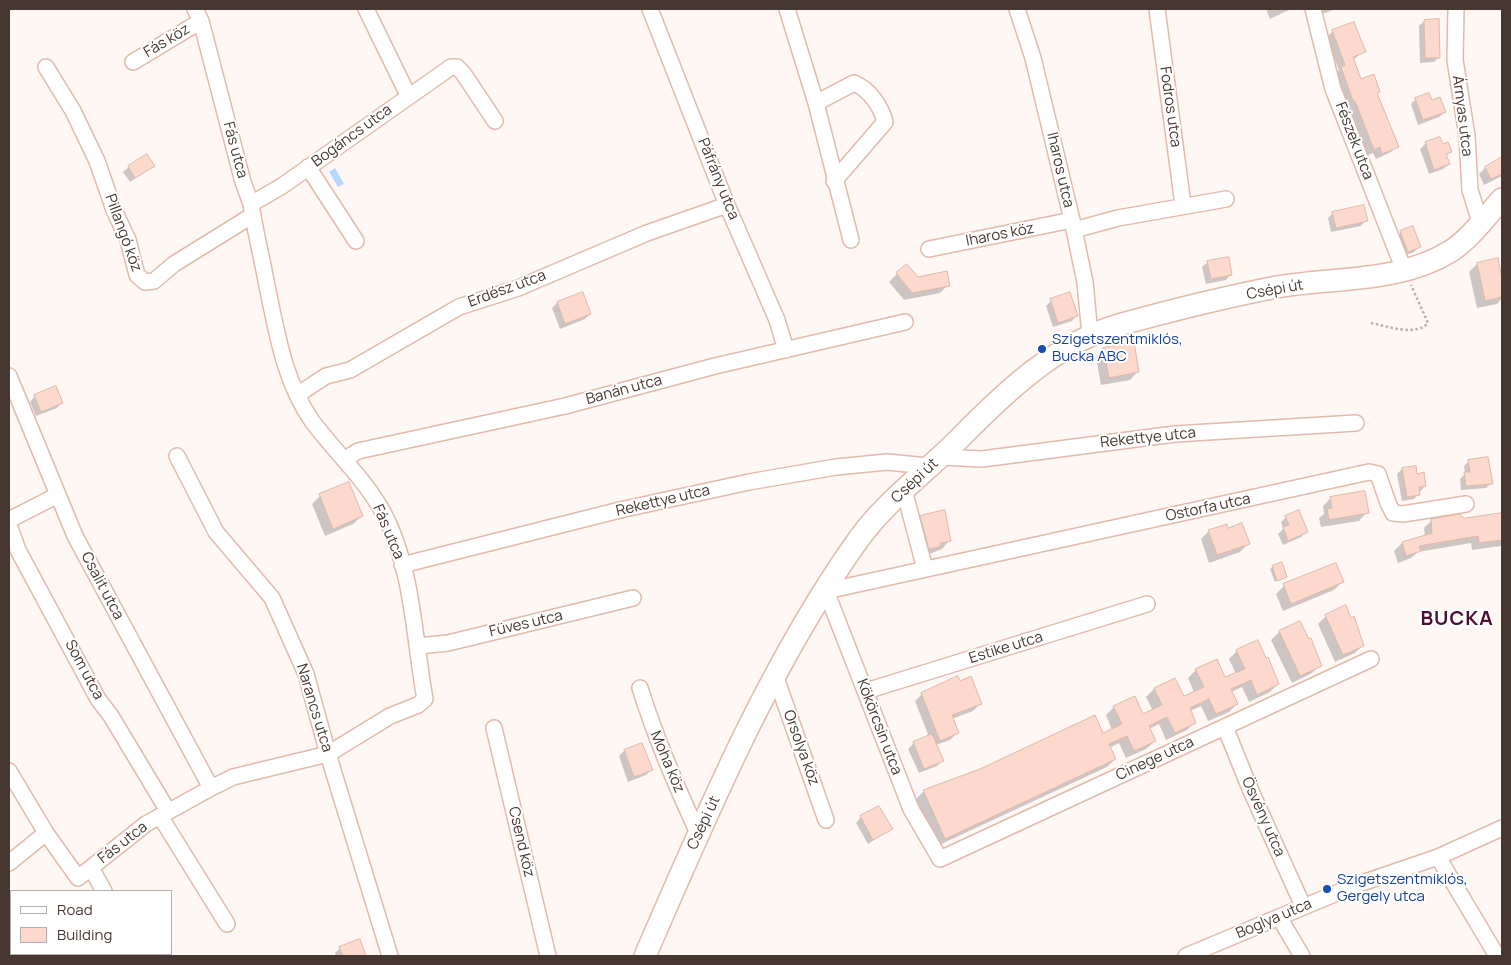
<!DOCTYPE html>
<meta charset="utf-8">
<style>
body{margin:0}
#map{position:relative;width:1511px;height:965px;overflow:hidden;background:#fff7f4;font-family:Manrope,sans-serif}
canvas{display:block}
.frame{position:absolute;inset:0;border:10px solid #463731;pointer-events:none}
.legend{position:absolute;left:10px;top:890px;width:162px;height:65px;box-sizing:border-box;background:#fff;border:1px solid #b5afad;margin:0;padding:6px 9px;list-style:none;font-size:15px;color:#463731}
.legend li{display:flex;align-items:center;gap:10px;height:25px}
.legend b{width:25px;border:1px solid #b5afad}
</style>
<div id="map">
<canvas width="1511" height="965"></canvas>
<div class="frame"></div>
<ul class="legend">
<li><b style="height:6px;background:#fff"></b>Road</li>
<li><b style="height:14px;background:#fcd9cc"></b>Building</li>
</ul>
</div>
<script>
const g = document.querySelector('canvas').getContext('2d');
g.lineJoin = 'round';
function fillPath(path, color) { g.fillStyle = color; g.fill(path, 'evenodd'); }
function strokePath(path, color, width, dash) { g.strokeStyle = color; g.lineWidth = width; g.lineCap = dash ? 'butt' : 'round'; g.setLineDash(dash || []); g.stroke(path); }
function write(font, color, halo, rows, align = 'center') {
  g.font = font + ' Manrope,sans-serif'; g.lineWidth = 4; g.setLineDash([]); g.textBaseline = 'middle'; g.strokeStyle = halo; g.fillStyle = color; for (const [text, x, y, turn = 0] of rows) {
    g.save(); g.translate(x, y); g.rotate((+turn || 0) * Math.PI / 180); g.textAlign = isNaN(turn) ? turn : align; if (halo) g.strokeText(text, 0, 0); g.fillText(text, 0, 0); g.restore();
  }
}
fillPath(new Path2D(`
 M335,168L344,184L338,187L329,172Z`), '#b6d8fe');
fillPath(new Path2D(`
 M1266,9H1291L1270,19Z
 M1320,9H1336L1322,14Z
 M1424,21L1439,57L1434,62L1420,63L1419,26Z
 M1353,23L1364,51L1353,60L1360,80L1376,94L1397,146L1391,152L1376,159L1373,153L1368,155L1349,106L1347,107L1335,74L1339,70L1326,38L1333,31Z
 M1416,99L1431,102L1445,112L1439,117L1418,125L1411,104Z
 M1426,143L1450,152L1446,156L1449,164L1443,169L1429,174L1420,149Z
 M1502,159V176L1484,185L1479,174L1485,168Z
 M154,166L130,182L123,172L129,167Z
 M1333,213L1366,220L1361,226L1331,232L1328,218Z
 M1401,232L1420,246L1414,252L1403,256L1395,237Z
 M1497,260L1502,285V298L1497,304L1477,308L1469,272L1477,264Z
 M1208,262L1231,274L1226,280L1206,284L1202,267Z
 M897,274L917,278L948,285L940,293L904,300L889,282Z
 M1051,301L1077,315L1072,321L1053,327L1046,306Z
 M557,303L590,314L585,319L560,329L552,308Z
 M1104,349L1138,371L1130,380L1101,385L1096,357Z
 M35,396L62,402L57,408L36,416L30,402Z
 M1469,461L1491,483L1486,488L1461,490L1460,479L1465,474L1464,466Z
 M1402,469L1416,475L1425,486L1414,499L1402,501L1397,474Z
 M320,496L362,516L353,524L325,536L312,504Z
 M1331,498L1367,512L1359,521L1321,527L1319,518L1324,514L1323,506Z
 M1502,514L1501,546L1472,550L1471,543L1418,552L1411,558L1398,563L1394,551L1402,543L1425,536L1424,528L1432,520H1464Z
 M921,517L950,540L942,549L922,557L913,525Z
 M1286,517L1306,532L1301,537L1283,545L1278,534L1283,529L1281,522Z
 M1227,530L1248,544L1240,552L1209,563L1201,539L1209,531Z
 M1273,567L1285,577L1275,582L1270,569Z
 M1342,582L1334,590L1283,611L1276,594L1284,586Z
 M1326,616L1363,645L1355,653L1335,662L1318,624Z
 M1300,623L1320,665L1312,673L1292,683L1271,640L1279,632Z
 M1237,651L1278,684L1270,692L1249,702L1242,687L1231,692L1237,704L1229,712L1208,721L1201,706L1190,711L1195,722L1187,730L1166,740L1159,724L1149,729L1155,741L1146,749L1126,758L1119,743L1109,748L1115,759L1107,767L937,846L916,799L924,791L1102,734L1112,730L1106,715L1114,707L1142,716L1153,711L1146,697L1154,689L1175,680L1183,697L1194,692L1188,678L1196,670L1225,679L1236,674L1229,659Z
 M959,682L980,704L973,711L952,719L957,733L950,740L936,745L942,761L937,766L919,773L908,749L914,743L929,737L915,701L922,694Z
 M642,745L651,770L646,775L628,782L619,756L624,751Z
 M861,817L891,829L868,844L856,823Z
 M359,941L365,956H336L335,953L340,948Z`), '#0003');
const building = new Path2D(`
 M1439,19L1440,58H1425L1424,20Z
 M1354,22L1366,52L1353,57L1361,79L1374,74L1380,92L1377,93L1399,147L1382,154L1380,147L1374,150L1355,101H1353L1341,67L1345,65L1332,30Z
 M1429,93L1432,100L1440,97L1446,112L1423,120L1415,98Z
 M1440,137L1443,144L1448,142L1452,152L1446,154L1450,164L1434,170L1425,142Z
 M147,154L155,166L135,178L128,166Z
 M1502,157V174L1491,179L1485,167Z
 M1364,205L1368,221L1336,228L1332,212Z
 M1413,226L1421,247L1408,252L1400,231Z
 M1229,257L1232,275L1211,279L1207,261Z
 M1498,258L1502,279V297L1485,301L1477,263Z
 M907,264L918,277L947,271L950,286L912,293L896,273Z
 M583,292L591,314L565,324L557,302Z
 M1070,292L1078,316L1058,323L1050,299Z
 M1134,342L1139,372L1109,378L1103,348Z
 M56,386L63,403L41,412L34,395Z
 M1488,457L1493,484L1466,486L1464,472H1470L1468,460Z
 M1416,466L1417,474L1424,472L1426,486L1419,487L1420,495L1407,497L1402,468Z
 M349,482L363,516L333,529L319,494Z
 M1365,491L1369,513L1329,520L1327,509L1332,508L1330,497Z
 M945,510L951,541L940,543V547L929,549L920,516Z
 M1299,510L1308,532L1288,541L1283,527L1289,525L1285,516Z
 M1502,513V540L1479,543L1478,536L1419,546L1421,551L1406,556L1402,542L1432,533L1431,519L1460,514L1464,518Z
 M1242,523L1250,544L1217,555L1208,530L1227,524L1228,528Z
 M1282,562L1287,577L1277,581L1272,566Z
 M1336,563L1344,582L1291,604L1283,584Z
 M1346,605L1351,618L1354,616L1364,646L1343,655L1325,615Z
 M1300,621L1309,639L1311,638L1322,666L1300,676L1279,631Z
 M1258,640L1266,658L1268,657L1279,684L1257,695L1251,680L1231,689L1238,704L1216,714L1209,699L1190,708L1196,723L1175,733L1167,717L1149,726L1156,741L1134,751L1127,736L1109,744L1116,759L945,839L923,790L980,769L1095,715L1103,733L1122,724L1113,706L1135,696L1143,714L1162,705L1154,688L1175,678L1184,696L1204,687L1195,669L1217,659L1225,677L1245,669L1236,650Z
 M958,676L960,681L971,676L982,704L952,715L959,733L940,741L921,693Z
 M932,734L944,761L924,769L913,742Z
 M642,743L653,770L634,777L624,750Z
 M879,806L893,829L873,840L860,816Z
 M360,939L366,956H343L339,947Z`);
fillPath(building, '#fcd9cc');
strokePath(building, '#deb8aa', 1);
const street = new Path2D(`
 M366,9L408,95
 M650,9L727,205L777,320L786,350
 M787,9L816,103L851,240
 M1017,9L1033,58L1072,220L1085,282L1090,335
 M1157,9L1183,205
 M1313,9L1333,89L1404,270
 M1456,9L1455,60L1467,136L1470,190L1480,222
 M133,62L201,21
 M46,67L73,111L97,161L114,210L128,240L137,275L145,282L154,281L174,264L253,215
 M816,103L854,83C869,89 881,106 885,122L834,181
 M308,167L356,241
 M251,204L282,186L451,67H457L463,73L495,121
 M1074,230L1118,218L1226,199
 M929,249L1072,220
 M9,376L75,536L211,788
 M297,395L326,376L350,370L459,307L518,288L647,233L727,205
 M177,456L216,532L272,598L306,674L328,754L390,956
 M941,457L982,459L1175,434L1356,423
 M344,460L358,451L565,406L715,366L905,322
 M904,490L925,569
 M9,520L58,495
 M9,525L18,550L98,699L111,716L168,811
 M402,565L620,510L749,482L836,467L887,462L928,466
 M418,646L448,643L633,598
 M1371,659L940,859L911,809L826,591L1369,472L1378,474L1388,503L1393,513L1403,514L1466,504
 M775,675L826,820
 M640,688C656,739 676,786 699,835
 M866,691L1147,604
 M1225,727L1251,791L1303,906
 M494,728L548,956
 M9,771L46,833L78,878L146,824L211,788L233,777L328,754L390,716L418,705L425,699C414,639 413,569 384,514C366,480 335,452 312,421C284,381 277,333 267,286C262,258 255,231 251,204L243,182L201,21L195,9
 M160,816L227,924
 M1438,857L1497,956
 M9,863L46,833
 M91,868L104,891
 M1279,917L1302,956
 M9,949L11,953
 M141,954L143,956
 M1186,956L1356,885L1438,857L1502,828`);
const secondary = new Path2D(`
 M645,956C706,816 769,665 858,540C885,502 925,473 958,440C1004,393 1057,342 1122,324C1173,310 1225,297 1277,287C1334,277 1400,283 1451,251C1471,238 1486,216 1502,199`);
strokePath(street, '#e1baac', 18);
strokePath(secondary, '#e1baac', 24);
strokePath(new Path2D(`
 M1371,323C1387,326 1416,337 1428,323L1411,285`), '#bbb0ac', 2.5, [2.5, 2.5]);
strokePath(street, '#fff', 15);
strokePath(secondary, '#fff', 21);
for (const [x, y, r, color] of [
 [1042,349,5,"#1a4fb4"],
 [1327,889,5,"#1a4fb4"]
]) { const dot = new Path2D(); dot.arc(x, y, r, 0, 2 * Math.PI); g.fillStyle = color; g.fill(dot); strokePath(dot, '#fff', 2); }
write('15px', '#463731', '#fff', [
 ["Fás köz",167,41,-31],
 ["Fodros utca",1170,107,82],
 ["Árnyas utca",1462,116,83],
 ["Bogáncs utca",352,136,-36],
 ["Fészek utca",1354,141,69],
 ["Fás utca",235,150,75],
 ["Iharos utca",1060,170,77],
 ["Páfrány utca",718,179,68],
 ["Pillangó köz",123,233,70],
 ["Iharos köz",1000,235,-11],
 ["Erdész utca",507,289,-20],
 ["Csépi út",1275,290,-10],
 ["Banán utca",624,390,-15],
 ["Rekettye utca",1148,438,-6],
 ["Csépi út",915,481,-43],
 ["Rekettye utca",663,501,-13],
 ["Ostorfa utca",1208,508,-12],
 ["Fás utca",388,532,67],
 ["Csalit utca",102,586,62],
 ["Füves utca",526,624,-13],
 ["Estike utca",1006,648,-17],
 ["Som utca",84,670,62],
 ["Narancs utca",314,708,73],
 ["Kökörcsin utca",879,727,69],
 ["Orsolya köz",801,748,70],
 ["Cinege utca",1155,759,-25],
 ["Moha köz",667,762,67],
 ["Ösvény utca",1263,817,66],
 ["Csépi út",704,823,-65],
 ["Csend köz",521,842,77],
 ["Fás utca",123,843,-38],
 ["Boglya utca",1274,919,-23]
]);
write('15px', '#164399', '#fff', [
 ["Szigetszentmiklós,",1052,340],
 ["Bucka ABC",1052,357],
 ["Szigetszentmiklós,",1337,880],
 ["Gergely utca",1337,897]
], 'left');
g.letterSpacing = '1px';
write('bold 20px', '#4b0e35', '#fff', [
 ["BUCKA",1457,619]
]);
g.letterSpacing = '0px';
</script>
